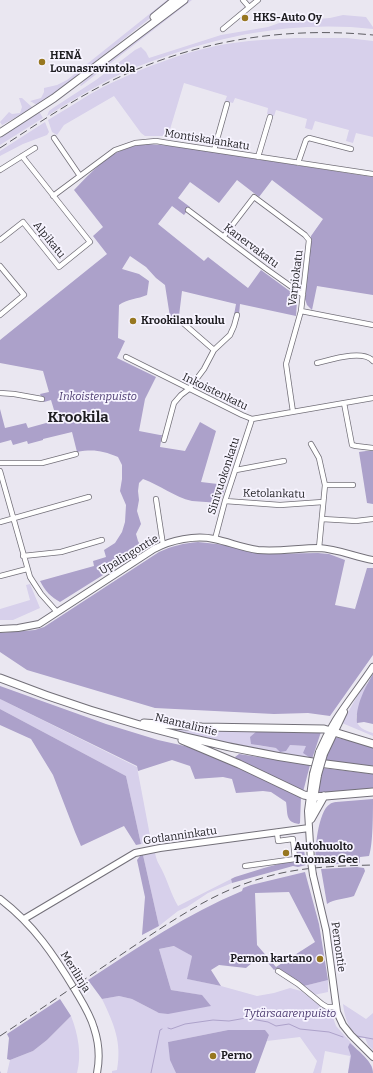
<!DOCTYPE html>
<meta charset="utf-8">
<style>
body{margin:0}
canvas{display:block;background:#eae7f1}
</style>
<canvas width="373" height="1073"></canvas>
<script>
const g = document.querySelector('canvas').getContext('2d');
g.lineJoin = 'round';
function fillPath(path, color) { g.fillStyle = color; g.fill(path, 'evenodd'); }
function strokePath(path, color, width, dash) { g.strokeStyle = color; g.lineWidth = width; g.lineCap = dash ? 'butt' : 'round'; g.setLineDash(dash || []); g.stroke(path); }
function write(font, color, halo, rows, align = 'center') {
  g.font = font + ' Bitter,serif'; g.lineWidth = 3.5; g.setLineDash([]); g.textBaseline = 'middle'; g.strokeStyle = halo; g.fillStyle = color; for (const [text, x, y, turn = 0] of rows) {
    g.save(); g.translate(x, y); g.rotate((+turn || 0) * Math.PI / 180); g.textAlign = isNaN(turn) ? turn : align; if (halo) g.strokeText(text, 0, 0); g.fillText(text, 0, 0); g.restore();
  }
}
fillPath(new Path2D(`
 M167,0H173L67,84L37,105L30,101L41,98L44,92V88L57,85L67,80Z
 M187,0H192L81,86L80,85L95,70Z
 M343,15L366,17L373,27V29C302,21 230,33 164,57C152,61 140,65 129,70C101,83 74,99 47,116L49,111L53,108L96,80L135,50L141,47L146,52L149,58L221,35L268,27L282,22L330,18Z
 M297,38H347L373,41V137L356,133L353,143L346,141L349,130L315,121L312,130L305,128L307,119L276,110L274,116L267,114L268,108L235,98L233,103L225,101L227,96L184,83L168,136H145L141,133L114,96L64,125L57,135L52,132L48,120C67,109 84,97 103,87C142,68 190,49 233,43C254,40 276,39 297,38Z
 M19,98H22L33,108L2,125L0,122L9,112L12,114L20,113L22,107Z
 M38,113H40L43,118L0,145V137Z
 M45,122L49,132L47,135L23,144L0,156V151Z
 M30,584L40,608L13,620H0V609L30,600L26,585Z
 M368,682L356,717C357,728 364,730 373,733V736L342,723L360,691Z
 M0,699L137,767L151,841L141,844L126,776L0,709Z
 M168,726L260,730L256,745L276,748L290,745L307,746L312,759C264,750 216,741 168,730Z
 M155,853C157,862 158,862 162,870C168,882 171,894 178,906L231,879L232,883L208,893L187,907L178,911L159,926L143,855Z
 M175,946L192,956L188,979L221,986L257,996L274,993L290,988L301,991L322,1007L331,1012L336,1026L372,1066L373,1073H348L350,1056L325,1051L321,1073H313L317,1061L300,1037L267,1041L269,1035L265,1031L228,1030L168,1042L176,1073H112V1071L117,1070C122,1042 114,1024 102,999L119,996L132,999L157,1012L210,1006L201,995L171,990L159,949Z
 M328,980V992L314,995L304,986Z
 M343,1004L366,1019L373,1013V1050L368,1045L365,1038H357C348,1025 345,1020 343,1004Z
 M71,1016C78,1034 82,1054 77,1073H7L10,1060L33,1051L47,1040Z`), '#d7d0eb');
fillPath(new Path2D(`
 M146,144L174,146L373,177V295L317,286L312,310L307,305L305,299L311,236L323,219L272,180L259,197L237,180L219,203L190,182L178,198L190,207L184,215L172,206L158,224L204,261L208,257L248,288L261,270L295,295L297,301L296,316L240,304L239,315H234L236,304L182,291L179,316L170,317L165,285L156,278L146,267L130,256L122,269L139,274L149,281L147,295C138,299 127,299 119,305L118,338L125,341L117,358L156,377L145,399L139,431L160,435H162L160,447L185,451L200,422L216,431L201,482L226,485L220,503C211,502 201,502 192,501C174,497 160,485 143,479L139,483L138,491L139,500L137,511L141,524L136,534L138,541L143,550L60,602C51,597 45,591 40,581L94,566L93,561L106,557L104,550L115,543L122,532L125,522L126,505L120,491L122,479V465L118,457C103,451 94,449 77,452L72,432L43,439V440L28,444L27,441L13,445L11,440L0,443V409L5,428L26,423L28,428L57,420L51,400L44,402L40,394L49,392L43,371L0,363V340L107,254L93,236L103,227L74,190C97,167 111,148 146,144Z
 M366,451H373V504L367,503L359,452Z
 M198,542L226,545L260,554L318,553L329,554L345,560L335,605L355,609L367,568H373V655L330,716L308,713L274,714L155,708L27,670L0,652V633L35,630L44,627L159,552C172,546 184,543 198,542Z
 M373,674V724L364,722L357,723C355,707 365,687 373,674Z
 M0,686L106,724L158,740L198,749L301,797L300,823L299,824C285,822 288,814 286,802L271,792L263,791L236,793L232,779L223,777L195,779L190,766L172,760L138,771L137,766L0,699Z
 M0,709L126,776L141,844L136,845L124,826L81,846L75,832L53,775L31,739L0,725Z
 M257,731L321,732L312,759L303,753L306,746L290,745L286,751L280,752L276,748L251,744L250,737Z
 M334,737L373,746V766L324,760Z
 M239,754L310,765L303,792L237,760L235,757Z
 M323,768L373,774V790L323,794L317,792Z
 M373,799C373,813 373,845 369,856L360,857V863L316,865C314,852 318,811 330,804C331,803 334,802 336,802Z
 M297,843L302,844L304,849L306,865L298,867L293,866L232,883L231,879L235,877L264,868L297,859Z
 M143,855L159,926L142,935L145,897L137,860L140,856Z
 M357,867L364,868L365,871L354,896C346,899 334,899 327,904L321,869Z
 M305,872L319,924L328,980L304,986L277,968L274,970L261,955L246,968L219,965L211,970L221,986L187,979L192,956L174,946L159,949L171,990L202,995L211,1006L168,1014L159,1013L132,999L119,996L102,999L88,980C138,947 187,914 242,891L243,888L251,885ZM289,892L315,942L276,967L257,945L255,893Z
 M60,999L71,1016L47,1040L33,1051L10,1060L7,1059L9,1038L7,1034Z
 M228,1030H265L269,1035L255,1073H176L170,1060L168,1042Z
 M350,1043C358,1051 373,1061 373,1073H348L351,1056L348,1047Z`), '#aca1ca');
strokePath(new Path2D(`
 M168,1028L171,1029L185,1024L213,1020L229,1021L246,1018L268,1022L276,1026L289,1024L300,1029L329,1032L343,1037
 M357,1036L373,1039
 M0,1072V1073
 M151,1073L160,1030L162,1029`), '#ada2ca', 1);
const minor = new Path2D(`
 M243,0L249,7
 M223,29L258,0
 M54,138L80,176
 M214,150L227,104
 M258,157L270,117
 M298,163L306,140L309,138L351,149
 M0,170L35,148
 M53,196L115,150L135,143L156,141L168,143L373,174
 M188,210L265,268L303,295
 M224,236L254,197L305,235L309,240L301,311L286,364L293,412
 M0,240L23,222L59,267L90,242L22,156
 M0,266L24,295L0,315
 M301,311L373,325
 M183,323L214,350
 M126,357L242,415L252,419L373,398
 M317,363C330,360 363,349 373,361
 M0,393L14,394L42,399
 M344,403L352,445L356,446L373,448
 M164,440L174,403L181,395L189,389L204,369L214,350L230,335L234,326L237,315
 M311,444L319,458L325,485L319,548
 M0,463H42L76,454
 M236,470L284,461
 M0,471L30,577L41,594L57,612
 M325,485H353
 M156,499L163,545
 M225,501L280,505L323,502
 M322,519L356,521L373,519
 M0,522L89,497
 M215,539L225,501L252,419
 M23,556L61,552L102,540
 M0,576L27,569
 M245,866L295,859L293,839L278,841L277,832
 M278,971L298,984L322,1004L327,1007H336`);
const tertiary = new Path2D(`
 M0,629L18,628L39,624L154,549C171,540 195,535 214,539C229,542 243,548 258,550C278,552 299,548 319,548C338,549 355,557 373,560
 M319,752C333,718 353,697 373,667
 M324,754L344,712
 M311,817L318,775
 M311,861L308,811L313,774
 M313,875L326,930L337,1012L343,1025L351,1035L373,1057
 M0,899C34,925 54,955 75,990C82,1002 90,1014 94,1028C99,1043 100,1058 97,1073
 M24,919L135,853L160,848L309,828`);
const secondary = new Path2D(`
 M0,678C119,725 246,756 373,770
 M144,723L202,727L324,729L373,744
 M182,740L239,764L304,795L314,797L373,792
 M311,819L324,796`);
const primary = new Path2D(`
 M154,17L175,0
 M0,133L54,98L184,0`);
strokePath(minor, '#737079', 6);
strokePath(tertiary, '#737079', 8);
strokePath(secondary, '#737079', 9);
strokePath(primary, '#737079', 9);
strokePath(minor, '#fff', 4.5);
strokePath(tertiary, '#fff', 6);
strokePath(secondary, '#fff', 7);
strokePath(primary, '#fff', 7);
strokePath(new Path2D(`
 M0,148C34,126 68,103 103,85C187,42 280,26 373,35
 M0,1036C44,1007 88,977 131,948C172,921 212,893 259,879C296,867 334,866 373,865`), '#5c5b61', 1, [8, 4]);
const tertiaryBridge = new Path2D(`
 M313,774L319,752
 M318,775L324,754
 M311,861L313,875`);
strokePath(tertiaryBridge, '#737079', 8, []);
strokePath(tertiaryBridge, '#fff', 6);
for (const [x, y, r, color] of [
 [245,18,4,"#977720"],
 [42,62,4,"#977720"],
 [133,321,4,"#977720"],
 [286,853,4,"#977720"],
 [320,959,4,"#977720"],
 [213,1056,4,"#977720"]
]) { const dot = new Path2D(); dot.arc(x, y, r, 0, 2 * Math.PI); g.fillStyle = color; g.fill(dot); strokePath(dot, '#f7f4ff', 1.5); }
write('bold 11px', '#1d1c20', '#f7f4ff', [
 ["HKS-Auto Oy",253,18],
 ["HENÄ",50,56],
 ["Lounasravintola",50,69],
 ["Krookilan koulu",141,321],
 ["Autohuolto",294,847],
 ["Tuomas Gee",294,860],
 ["Pernon kartano",312,959,"right"],
 ["Perno",221,1056]
], 'left');
write('11px', '#1d1c20', '#f7f4ff', [
 ["Montiskalankatu",207,140,9],
 ["Alpikatu",49,240,51],
 ["Kanervakatu",251,246,37],
 ["Varpiokatu",296,278,-83],
 ["Inkoistenkatu",215,392,26],
 ["Sinivuokonkatu",224,476,-72],
 ["Ketolankatu",274,494,1],
 ["Upalingontie",129,555,-31],
 ["Naantalintie",186,725,14],
 ["Gotlanninkatu",180,836,-8],
 ["Pernontie",338,947,82],
 ["Merilinja",75,972,58]
]);
write('italic 11px', '#4c3b70', '#f7f4ff', [
 ["Inkoistenpuisto",98,397],
 ["Tytärsaarenpuisto",290,1014]
]);
write('bold 15px', '#1d1c20', '#f7f4ff', [
 ["Krookila",78,418]
]);
</script>
